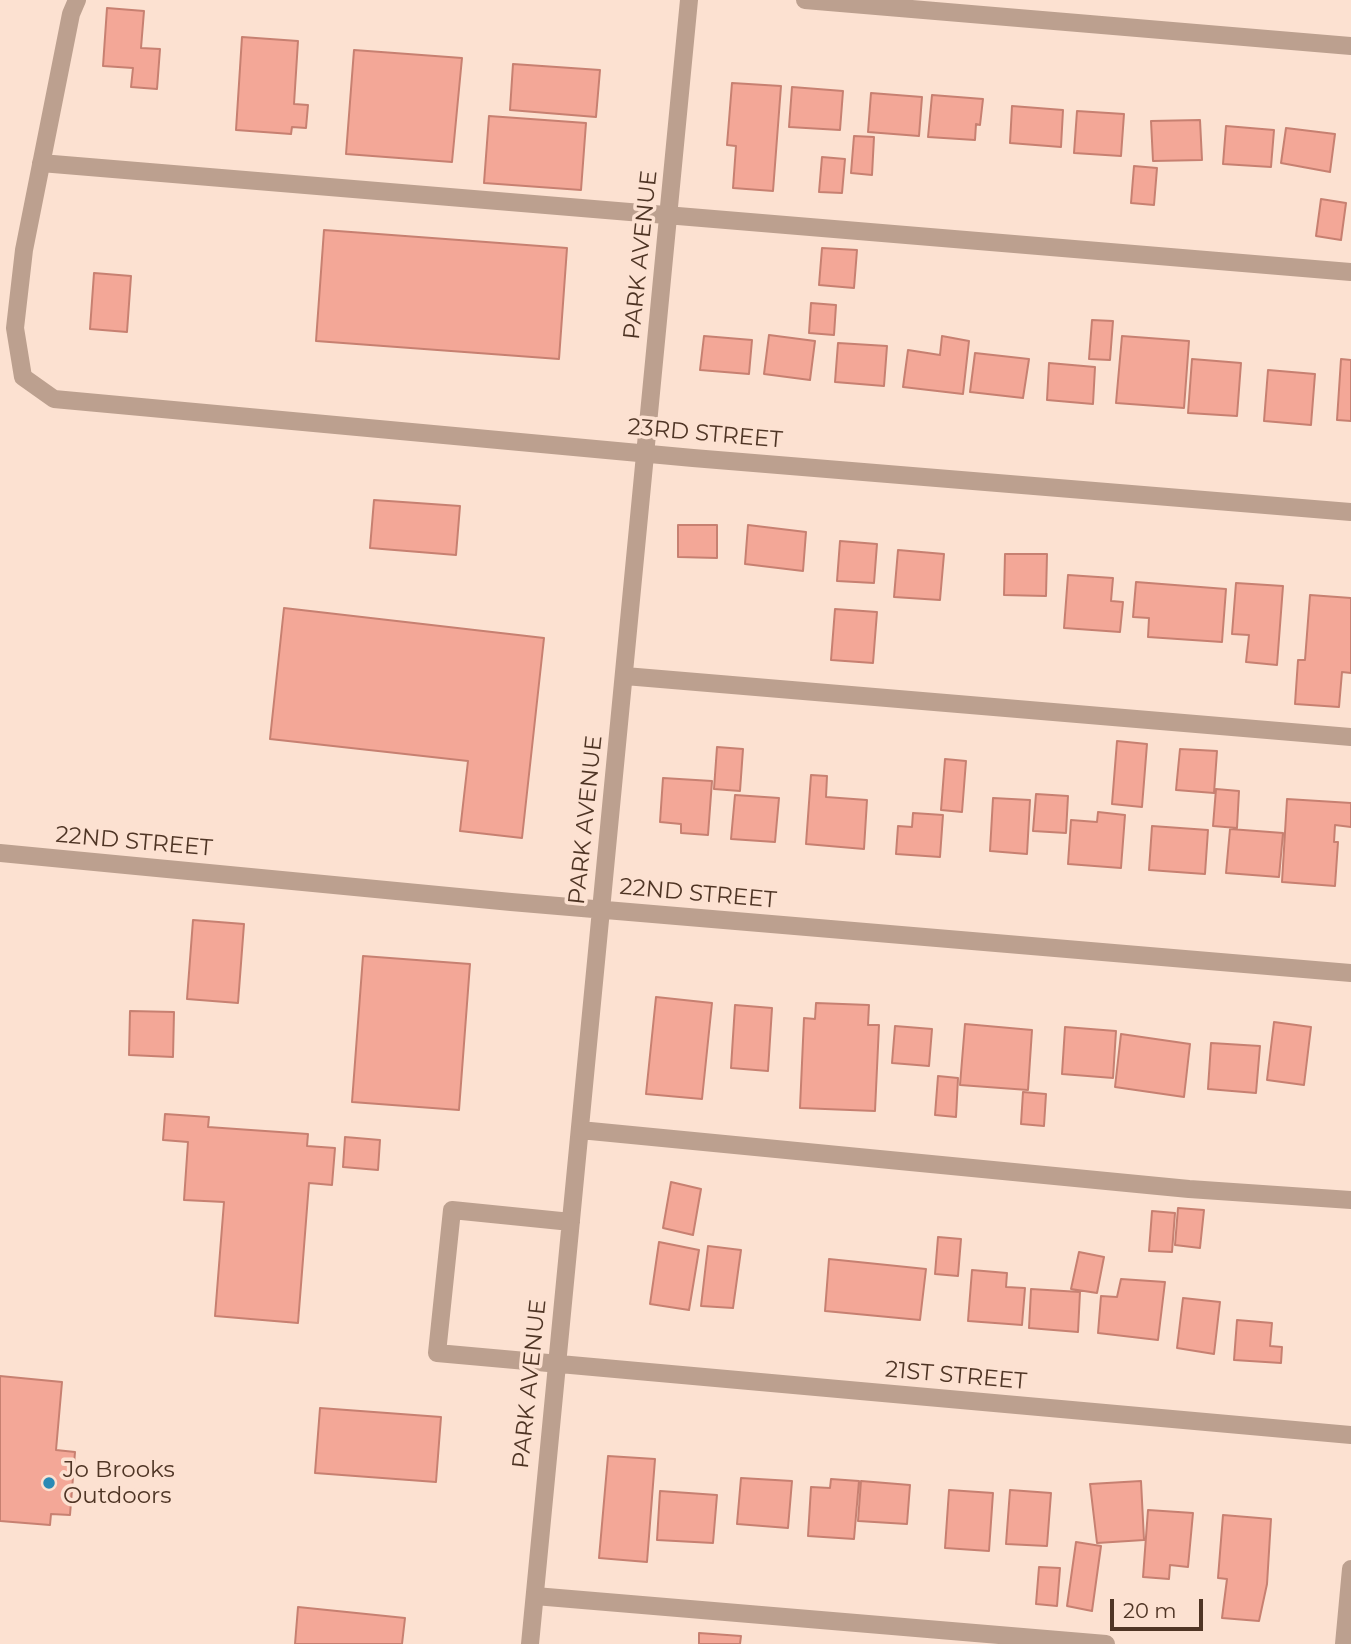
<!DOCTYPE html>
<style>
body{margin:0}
#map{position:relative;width:1351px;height:1644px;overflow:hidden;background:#fce1d1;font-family:Montserrat,sans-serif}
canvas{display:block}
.scale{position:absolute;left:1110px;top:1599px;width:93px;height:32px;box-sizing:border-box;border:4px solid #4f3525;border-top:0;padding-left:9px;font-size:21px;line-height:24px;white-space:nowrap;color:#4f3525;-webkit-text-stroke:5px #fce1d1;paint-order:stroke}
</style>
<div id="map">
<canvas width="1351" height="1644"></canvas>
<div class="scale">20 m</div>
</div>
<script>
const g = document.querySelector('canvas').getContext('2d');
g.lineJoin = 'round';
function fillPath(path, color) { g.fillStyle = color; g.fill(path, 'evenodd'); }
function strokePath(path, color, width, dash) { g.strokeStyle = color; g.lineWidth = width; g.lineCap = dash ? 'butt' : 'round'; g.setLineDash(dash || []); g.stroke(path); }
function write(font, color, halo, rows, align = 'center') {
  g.font = font + ' Montserrat,sans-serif'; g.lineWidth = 7; g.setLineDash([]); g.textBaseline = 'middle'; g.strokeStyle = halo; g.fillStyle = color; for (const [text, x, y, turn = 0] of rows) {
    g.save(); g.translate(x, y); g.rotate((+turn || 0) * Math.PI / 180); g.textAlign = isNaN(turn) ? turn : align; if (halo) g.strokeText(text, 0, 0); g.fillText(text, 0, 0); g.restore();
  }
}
const building = new Path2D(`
 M107,8L144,11L141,48L160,49L157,89L131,87L133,68L103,66Z
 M242,37L298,41L294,104L308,105L306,128L292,127L291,134L236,130Z
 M354,50L462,58L452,162L346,154Z
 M513,64L600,70L596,117L510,110Z
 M732,83L781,86L773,191L733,188L736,146L727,145Z
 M792,87L843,91L840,130L789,127Z
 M871,93L922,97L919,136L868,132Z
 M932,95L983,99L980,125L976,124L975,140L928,137Z
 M1012,106L1063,110L1061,147L1010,143Z
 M1077,111L1124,114L1121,156L1074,153Z
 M489,116L586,123L581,190L484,183Z
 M1200,120L1202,160L1153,161L1151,121Z
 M1226,126L1274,130L1271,167L1223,164Z
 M1286,128L1335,134L1330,172L1281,163Z
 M854,136L874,137L872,175L851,173Z
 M822,157L845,159L842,193L819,192Z
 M1134,166L1157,168L1154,205L1131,203Z
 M1321,199L1346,203L1341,240L1316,236Z
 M324,230L567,248L559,359L316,341Z
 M822,248L857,250L854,288L819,285Z
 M94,273L131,276L127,332L90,329Z
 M811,303L836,305L834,335L809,333Z
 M1092,320L1113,321L1110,360L1089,359Z
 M769,335L815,341L810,380L764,374Z
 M704,336L752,340L749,374L700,370Z
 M942,336L969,341L963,394L903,387L908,350L940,355Z
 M1122,336L1189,341L1184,408L1116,403Z
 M838,343L887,346L884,386L835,382Z
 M975,353L1029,359L1023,398L970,392Z
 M1192,359L1241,363L1237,416L1188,413Z
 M1341,359L1351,360V421L1337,420Z
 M1049,363L1095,367L1093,404L1047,400Z
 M1268,370L1315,374L1311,425L1264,421Z
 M374,500L460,506L456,555L370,548Z
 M678,525H717V558L678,557Z
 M748,525L806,532L803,571L745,564Z
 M840,541L877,544L874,583L837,581Z
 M898,550L944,554L940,600L894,597Z
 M1005,554H1047L1046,596L1004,595Z
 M1068,575L1113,578L1111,601L1123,602L1120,632L1064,628Z
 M1136,582L1226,589L1222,642L1148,637L1149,618L1133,617Z
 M1236,583L1283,586L1277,665L1246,662L1249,635L1232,634Z
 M1310,595L1351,598V673L1342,672L1339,707L1295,704L1298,660H1305Z
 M284,608L544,638L522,838L460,831L468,761L270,739Z
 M835,609L877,612L873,663L831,660Z
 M1117,741L1147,744L1142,807L1112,804Z
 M717,747L743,749L740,791L714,789Z
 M1180,749L1217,751L1214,793L1176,790Z
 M945,759L966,761L962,812L941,810Z
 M811,775L827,776L826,797L867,800L864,849L806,844Z
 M663,778L712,781L708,835L681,833V824L660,822Z
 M1216,789L1239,791L1237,828L1213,826Z
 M1036,794L1068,796L1066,833L1033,831Z
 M735,795L779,798L775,842L731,839Z
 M993,798L1030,800L1027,854L990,851Z
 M1287,799L1351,803V827L1335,825L1334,842H1338L1335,886L1282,882Z
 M1098,812L1125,815L1121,868L1068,864L1071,820L1097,822Z
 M913,813L943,815L940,857L896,854L898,826L912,827Z
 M1152,826L1208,830L1205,874L1149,870Z
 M1230,829L1283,833L1279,877L1226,873Z
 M193,920L244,924L238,1003L187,999Z
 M363,956L470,964L459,1110L352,1102Z
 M656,997L712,1003L702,1099L646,1094Z
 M816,1003L869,1005L868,1025H879L875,1111L800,1108L804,1018L815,1019Z
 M735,1005L772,1008L768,1071L731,1068Z
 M130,1011L174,1012L173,1057L129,1055Z
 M1274,1022L1311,1027L1304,1085L1267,1080Z
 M965,1024L1032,1030L1028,1090L960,1085Z
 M895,1026L932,1029L929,1066L892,1063Z
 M1065,1027L1116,1031L1113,1078L1062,1074Z
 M1121,1034L1190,1044L1184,1097L1115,1087Z
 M1211,1043L1260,1046L1256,1093L1208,1089Z
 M938,1076L958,1078L956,1117L935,1115Z
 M1023,1092L1046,1094L1044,1126L1021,1124Z
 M165,1114L209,1117L208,1127L308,1134L307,1146L335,1148L332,1185L309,1183L298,1323L215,1316L224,1202L184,1200L188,1142L163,1140Z
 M345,1137L380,1140L378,1170L343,1167Z
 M671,1182L701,1189L693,1235L663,1228Z
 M1178,1208L1204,1210L1200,1248L1175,1245Z
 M1152,1211L1175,1213L1172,1252L1149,1251Z
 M938,1237L961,1239L958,1276L935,1274Z
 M659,1242L699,1250L689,1310L650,1304Z
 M708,1246L741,1250L733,1308L701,1306Z
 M1079,1252L1104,1257L1097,1293L1071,1289Z
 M829,1259L926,1269L920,1320L825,1311Z
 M972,1270L1007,1273L1006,1287L1025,1288L1022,1325L968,1321Z
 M1121,1279L1165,1282L1158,1340L1098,1333L1101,1296L1117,1297Z
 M1031,1289L1080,1292L1078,1332L1029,1328Z
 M1183,1298L1220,1302L1214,1354L1177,1348Z
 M1237,1320L1272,1323L1270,1346L1282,1347L1281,1363L1234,1360Z
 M0,1376L62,1382L56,1450L75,1452L70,1515L51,1514L50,1525L0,1521Z
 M320,1408L441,1417L436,1482L315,1473Z
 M608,1456L655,1459L647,1562L599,1558Z
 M741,1478L792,1481L788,1528L737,1524Z
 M831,1479L859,1481L854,1539L808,1536L811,1487L830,1488Z
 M861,1481L910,1485L907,1524L858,1521Z
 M1141,1481L1144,1540L1097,1543L1090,1484Z
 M949,1490L993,1493L989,1551L945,1548Z
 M1010,1490L1051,1493L1047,1546L1006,1544Z
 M660,1491L717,1495L713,1543L657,1540Z
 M1148,1510L1193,1513L1188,1567L1170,1565L1169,1579L1143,1577Z
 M1223,1515L1271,1519L1267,1584L1259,1621L1222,1618L1227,1579L1218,1578Z
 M1076,1542L1101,1546L1092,1611L1067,1606Z
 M1039,1567L1060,1568L1057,1606L1036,1604Z
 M298,1607L405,1618L402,1644H295Z
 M699,1633L741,1636L740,1644H699Z`);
fillPath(building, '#f3a797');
strokePath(building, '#c78071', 2);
strokePath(new Path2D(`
 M77,0L71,14L24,250L15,328L23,377L54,399L693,458L1351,512
 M805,0L1351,46
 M41,163L1351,272
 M625,676L1351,737
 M0,853L511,902L1351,973
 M580,1130L1189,1189L1351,1200
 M571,1222L452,1210L437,1353L1351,1435
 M535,1596L1106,1644
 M530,1644L689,0
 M1344,1644L1351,1569`), '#bca08f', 18);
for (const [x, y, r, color] of [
 [49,1483,7,"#2a8ab5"]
]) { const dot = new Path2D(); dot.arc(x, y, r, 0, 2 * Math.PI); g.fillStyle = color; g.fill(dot); strokePath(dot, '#fce1d1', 2.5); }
write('23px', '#4f3525', '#fce1d1', [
 ["PARK AVENUE",641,255,-84],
 ["23RD STREET",705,434,5],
 ["PARK AVENUE",586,820,-84],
 ["22ND STREET",134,842,5],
 ["22ND STREET",698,894,5],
 ["21ST STREET",956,1376,5],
 ["PARK AVENUE",530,1384,-84]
]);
write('23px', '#4f3525', '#fce1d1', [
 ["Jo Brooks",63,1470],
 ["Outdoors",63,1496]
], 'left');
</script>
